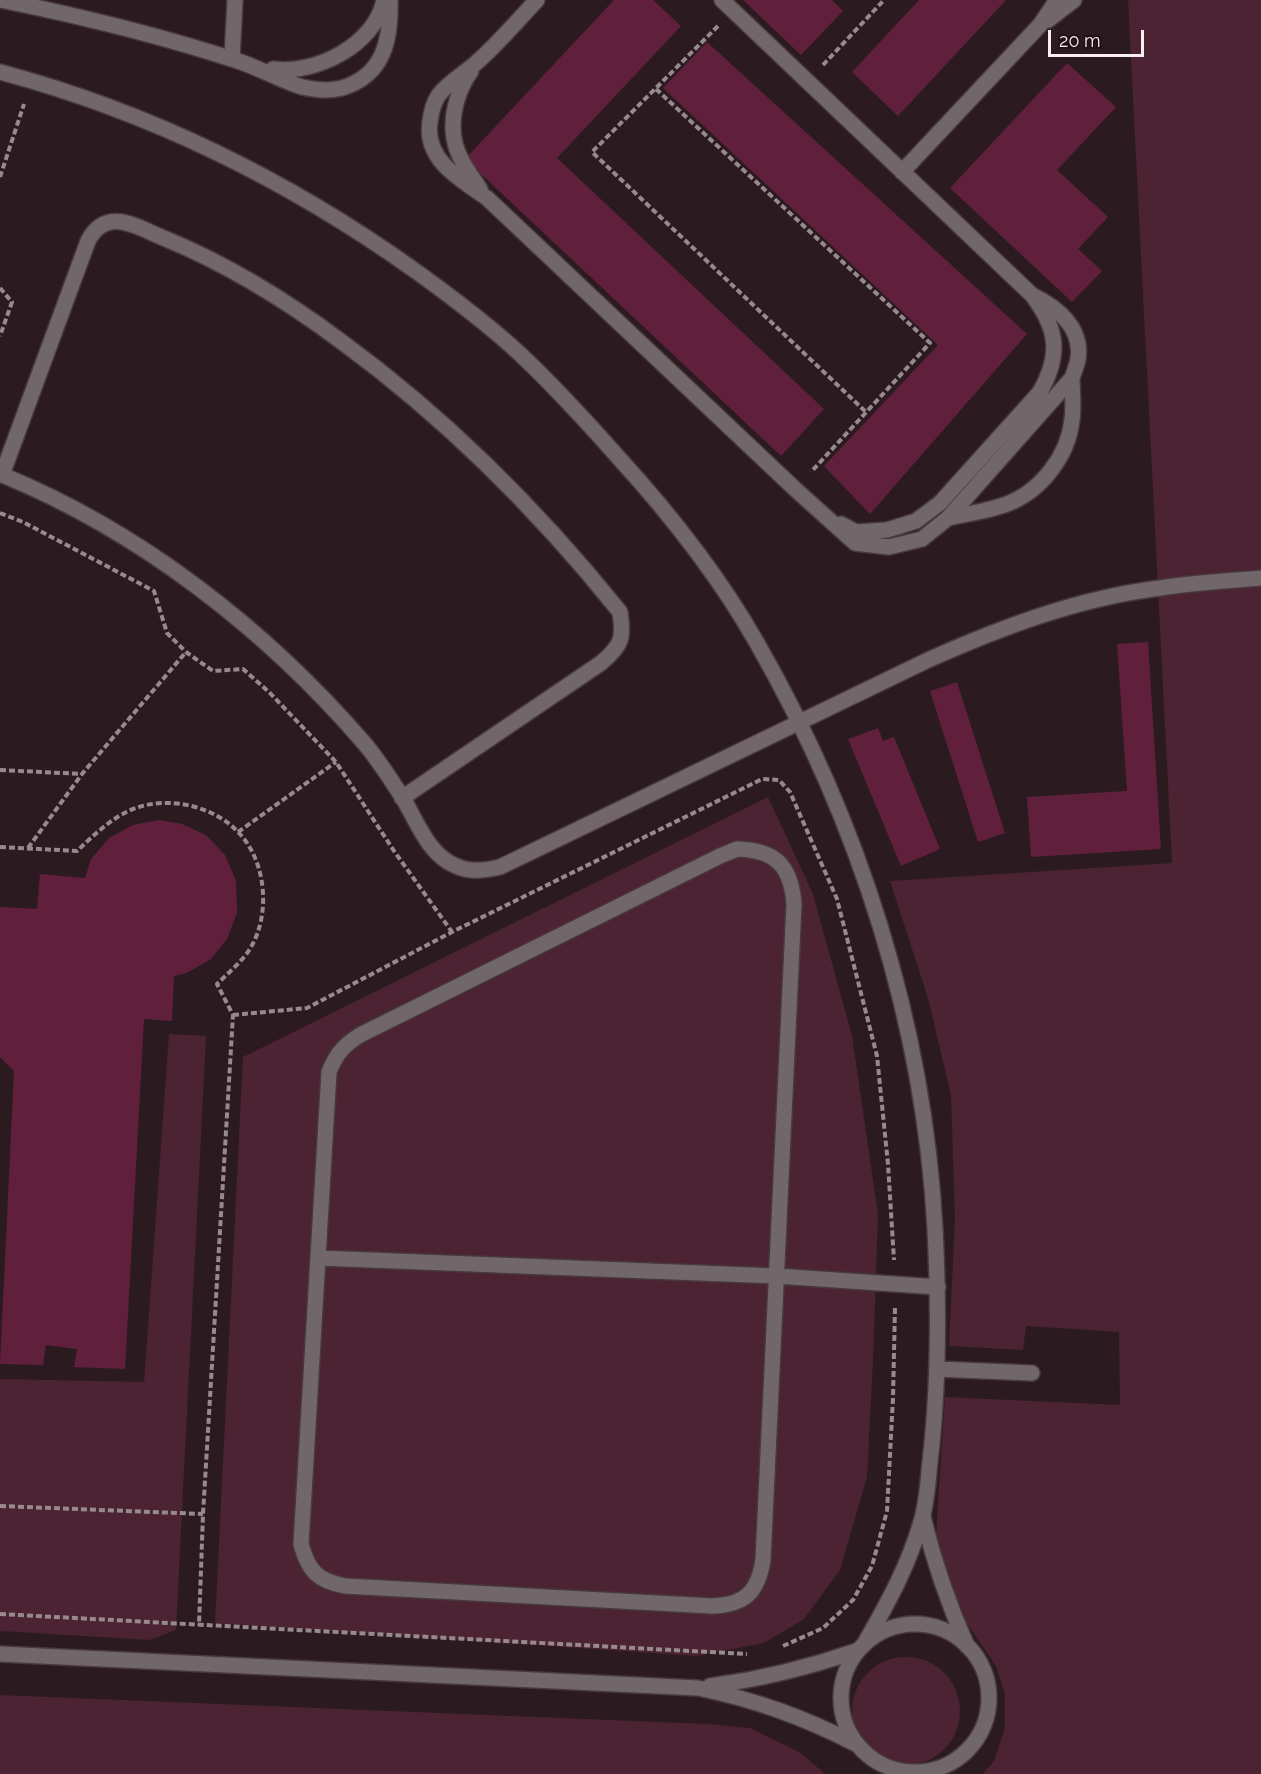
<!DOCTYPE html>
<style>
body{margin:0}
#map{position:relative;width:1261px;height:1774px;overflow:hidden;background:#2b1b20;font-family:Raleway,sans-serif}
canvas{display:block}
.scale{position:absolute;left:1048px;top:30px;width:96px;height:27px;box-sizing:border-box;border:3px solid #f9eef1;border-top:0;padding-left:8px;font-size:18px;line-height:21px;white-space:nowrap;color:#f9eef1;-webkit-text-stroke:4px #211117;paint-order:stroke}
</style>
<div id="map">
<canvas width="1261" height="1774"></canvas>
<div class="scale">20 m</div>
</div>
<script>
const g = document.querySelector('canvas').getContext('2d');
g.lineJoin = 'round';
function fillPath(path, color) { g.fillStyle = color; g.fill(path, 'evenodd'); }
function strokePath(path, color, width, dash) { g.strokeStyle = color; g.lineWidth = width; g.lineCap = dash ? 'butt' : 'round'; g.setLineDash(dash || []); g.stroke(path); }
fillPath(new Path2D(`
 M1128,0H1261V1774H983L994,1761L1005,1728V1694L996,1666L953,1603L935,1549L945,1397L1120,1405L1119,1332L1026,1326L1023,1350L949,1346L955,1218L951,1095L928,998L890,881L1172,863Z
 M768,797L813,894L852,1036L878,1214L873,1359L867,1477L840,1570L804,1619L764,1643L696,1656L215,1623L243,1057Z
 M169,1034L206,1036L176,1630L150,1640L0,1631V1379L144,1382Z
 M852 1711a54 54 0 1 1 108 0a54 54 0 1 1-108 0Z
 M0,1695L707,1724L750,1728L801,1753L825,1774H0Z`), '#4b2333');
fillPath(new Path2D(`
 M614,0H653L681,26L557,158L824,409L781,456L465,159Z
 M743,0H832L843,11L801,55Z
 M919,0H1006L898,116L852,72Z
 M707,42L1027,334L870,514L824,466L938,345L663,88Z
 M1067,63L1116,107L1057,170L1108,217L1078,249L1102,271L1072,302L950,188Z
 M1148,642L1161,849L1031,857L1027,797L1127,791L1117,644Z
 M957,682L1005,833L978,842L930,691Z
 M878,728L883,741L894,737L940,849L901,866L848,739Z
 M159,820L182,824L206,835L225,855L236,881L237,913L227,939L210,960L186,973L174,976L172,1021L144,1019L125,1369L74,1367L77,1349L46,1345L43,1365L0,1364L14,1071L0,1057V907L37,909L40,874L85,878L91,859L109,838L133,825Z`), '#60203c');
const minor = new Path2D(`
 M1,0C80,16 158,35 235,60C258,67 279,80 302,87C315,90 330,91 342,88C385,75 391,38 390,0
 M537,0C517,21 498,44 476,63C464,74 448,82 438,96C433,104 431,113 430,122C424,160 461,180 487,198L795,489L855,543L889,547L922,539L948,518L1072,378C1074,372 1077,365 1078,359C1083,328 1057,307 1032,295
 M722,0L1032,295C1058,329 1061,355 1040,392L940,503L916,521L887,530L856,532L841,524
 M1048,20L1074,0
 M232,59L235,0
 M273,69C315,75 375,45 384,0
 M471,71C457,91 449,119 455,143C459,160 471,175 480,189
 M0,72C150,112 291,182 417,272C453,298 489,325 520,354C555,387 587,422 618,457C670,514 719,576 757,643C859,821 924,1024 935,1229C939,1307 939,1385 930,1462C928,1481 927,1503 921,1522C909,1564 888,1603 866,1641
 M902,172L1040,25L1057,0
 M0,474C140,531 267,630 365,744C379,761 392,781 404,800C418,824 429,855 456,866C471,873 486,870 500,867L928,660C1002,627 1079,598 1160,588C1193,583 1227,581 1261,578
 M2,475L88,241C107,205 138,228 166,239C229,265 287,301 342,342C447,419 538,510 620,612C624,639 622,645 601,663L402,798
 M948,518C967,514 988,511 1007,504C1041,491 1068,456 1072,420C1074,406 1072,391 1072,378
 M737,849C776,850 791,866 794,904L763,1560C758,1592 745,1605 712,1606L345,1586C318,1581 308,1571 301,1544L329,1072C336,1054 344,1045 360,1035L720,856Z
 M319,1258L776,1276L938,1287
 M937,1369L1032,1373
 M923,1517C934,1562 948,1603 967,1646
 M841 1698a74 74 0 1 1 148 0a74 74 0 1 1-148 0Z
 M0,1654L698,1688C756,1700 803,1717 856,1744
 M710,1686C762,1679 807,1668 856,1651`);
strokePath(minor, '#48393d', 18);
strokePath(new Path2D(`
 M718,26L592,152L867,413
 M823,65L884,0
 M656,89L930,343L811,472
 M0,177L24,104
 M0,288L12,302L0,336
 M0,513L23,522L154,591L167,633L186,652L213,671L243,669L269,692L336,762L394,851L452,932
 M0,770L82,774
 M238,832L336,762
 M0,847L77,851C94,835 113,816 136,808C169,796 214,806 238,832C266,860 271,913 251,947C243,961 228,973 217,984L233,1015L203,1514L199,1625
 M28,848L82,774L186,652
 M233,1015L307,1008L452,932L750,785L762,779L779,780L790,792L837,899L877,1056L888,1164L894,1260
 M0,1506L203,1514
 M0,1614L747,1654
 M783,1646L823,1628L853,1600L872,1566L887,1511L893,1398L895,1307`), '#978a8e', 4, [6, 3]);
strokePath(minor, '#71676a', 15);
</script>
